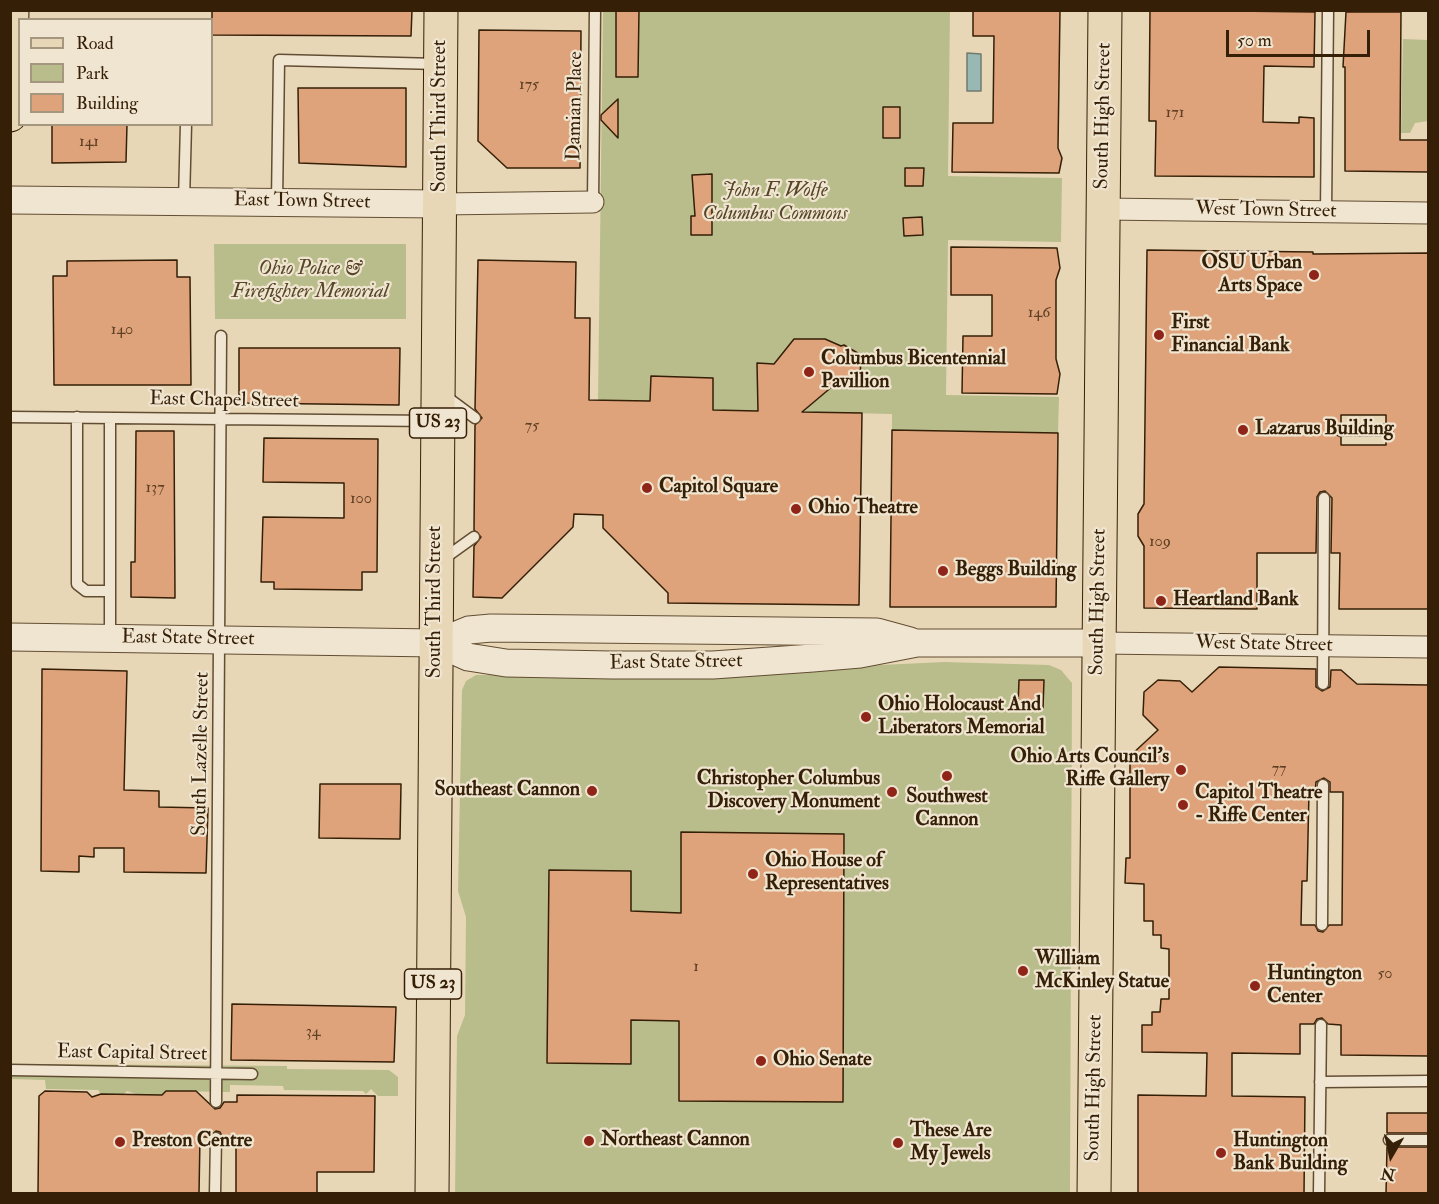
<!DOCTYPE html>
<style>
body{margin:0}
#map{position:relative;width:1439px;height:1204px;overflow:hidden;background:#e8d7b7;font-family:"IM FELL Double Pica",serif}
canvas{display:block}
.frame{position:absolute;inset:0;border:12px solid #351f07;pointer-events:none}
.legend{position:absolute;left:18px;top:18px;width:195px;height:108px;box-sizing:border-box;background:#f0e5d0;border:2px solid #a59680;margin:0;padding:8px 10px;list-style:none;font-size:18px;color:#351f07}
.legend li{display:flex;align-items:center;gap:12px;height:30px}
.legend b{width:30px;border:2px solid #a59680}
.north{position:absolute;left:1361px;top:1126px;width:60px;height:60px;-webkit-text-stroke:4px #f0e5d0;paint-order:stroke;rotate:189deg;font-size:16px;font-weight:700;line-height:24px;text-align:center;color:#351f07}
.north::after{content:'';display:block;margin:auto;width:21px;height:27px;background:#351f07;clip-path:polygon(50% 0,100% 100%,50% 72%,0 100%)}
.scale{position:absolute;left:1226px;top:30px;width:144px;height:27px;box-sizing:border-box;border:3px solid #351f07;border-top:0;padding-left:8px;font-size:18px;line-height:21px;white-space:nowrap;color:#351f07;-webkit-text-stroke:4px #f0e5d0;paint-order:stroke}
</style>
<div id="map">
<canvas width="1439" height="1204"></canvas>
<div class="frame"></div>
<ul class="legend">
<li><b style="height:8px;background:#e8d7b7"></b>Road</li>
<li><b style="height:16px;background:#b9bd8c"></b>Park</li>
<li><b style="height:16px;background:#dea37b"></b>Building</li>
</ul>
<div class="north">N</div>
<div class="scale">50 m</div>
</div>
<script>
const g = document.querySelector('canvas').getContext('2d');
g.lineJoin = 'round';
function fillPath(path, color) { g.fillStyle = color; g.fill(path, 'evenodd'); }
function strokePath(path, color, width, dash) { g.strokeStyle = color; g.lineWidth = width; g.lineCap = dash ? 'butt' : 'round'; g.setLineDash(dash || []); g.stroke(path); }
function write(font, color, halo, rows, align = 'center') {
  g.font = font + ' "IM FELL Double Pica",serif'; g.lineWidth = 4.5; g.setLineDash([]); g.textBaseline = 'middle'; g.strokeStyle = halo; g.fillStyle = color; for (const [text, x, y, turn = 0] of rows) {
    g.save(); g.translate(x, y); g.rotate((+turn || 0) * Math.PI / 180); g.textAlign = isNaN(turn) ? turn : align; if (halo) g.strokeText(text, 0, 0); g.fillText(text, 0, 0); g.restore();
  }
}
fillPath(new Path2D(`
 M603,11H950L948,176L1062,178L1061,242L948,240L946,395L1059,397L1058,433L892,430V414L713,410V378L651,376L650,401L598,400Z
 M1403,39L1428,40V121L1415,123L1410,133H1401Z
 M214,244H406V319H215Z
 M944,662L1049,665L1061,670L1072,683L1070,1193L455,1194L457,1036L465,1015L466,917L458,891L462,690L466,681L476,675H671Z
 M46,1064L287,1066V1069L389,1070L398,1077V1096H378L371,1089L366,1094L363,1091L284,1090L283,1086L230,1085V1092L166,1091L162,1095H139L127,1091L124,1094H101L98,1090L46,1089L45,1080L11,1079V1067L46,1068Z`), '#b9bd8c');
const water = new Path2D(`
 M967,53L981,54V91H967Z`);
fillPath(water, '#98b8b4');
strokePath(water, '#707b6f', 1.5);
const building = new Path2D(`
 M212,10H412L411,36L212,35Z
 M616,10H639L638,77H616Z
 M973,10H1060L1058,148L1062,158L1059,173L952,172L953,123H993L994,36H973Z
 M1150,10L1315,12L1314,67L1264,66L1263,122L1299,123V117L1314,118V177L1155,176L1156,121H1149Z
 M1346,12H1401L1400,140H1428V172L1345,171V67H1343Z
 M479,30L581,31L580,168H507L478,141Z
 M298,88H406V167L299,163Z
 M618,99V138L601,120V115Z
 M883,107H900V138H883Z
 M52,124H127L126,162L52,163Z
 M905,168H924L923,186H905Z
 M712,174V235H691V216H695L692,175Z
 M922,217L923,235L904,236L903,218Z
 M951,247L1057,248L1060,268L1056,280V359L1060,374L1057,394L962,393L963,336H992V295H951Z
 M1147,250L1313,252V254L1428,253V609H1339L1340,553H1331L1332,498L1325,491L1320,492L1317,497L1316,553H1257V609L1144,608V546L1138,536V514L1144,504ZM1341,415H1386V423L1392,426L1393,433L1386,438V445H1341V437L1335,434L1334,429L1341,423Z
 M177,260V277H190L191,385H54L53,276H67V261Z
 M478,260L576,262L575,318H590L589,400L650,401L651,376L713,378V410L758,411L757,363L774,364L794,339H825L841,346L844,345L861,355L860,381L840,380L802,412L862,413L859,605L668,603V593L603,528V515L574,514L573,527L502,598L473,597L474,546L481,537L474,530L475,425L482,418L475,409Z
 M239,348H400L399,405L239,403Z
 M892,430L1058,433L1056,607H890Z
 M136,431H174L175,598L131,597V562H135Z
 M264,438L378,439L377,572H362V590L274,589V582H261L263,517L344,518V483L263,482Z
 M1219,667L1316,669V687L1322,691L1330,687L1331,670H1341L1357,684L1428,685V1056L1341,1055V1025L1328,1024L1322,1018L1317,1019L1314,1024H1300V1054L1232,1053V1096L1305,1097L1304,1194H1138V1095L1206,1096L1207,1053L1142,1052V1025H1152V1012H1160L1161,999H1169V949L1161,948V935H1153V921H1144V884L1125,883L1126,858H1130V756L1158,730L1143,715L1144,692L1158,680L1180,681L1192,692ZM1324,778L1330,782V792H1343L1342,925H1329L1323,932L1318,931L1315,925H1301L1302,881H1307L1309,792H1315L1316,782Z
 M42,669L127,671L124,790L159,791V807L208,808L206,873L124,872V848H94V857L79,856V872L41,871Z
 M1019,680H1044L1043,708L1018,707Z
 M320,784H401L400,839L319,838Z
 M681,832L844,834L843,1102L679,1101V1021L631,1020V1064L547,1063L549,870L631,871V911L681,913Z
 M232,1004L396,1007L394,1062L231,1060Z
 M45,1091L87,1092L92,1097L101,1094L162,1095L166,1091H196L215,1109L220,1108L224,1102H237V1095L375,1096L374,1172H317V1194H236V1138H223L220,1132L216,1131L209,1137H200L199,1194H38L39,1096Z
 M1387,1113H1428V1133H1387Z
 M1387,1147H1428V1194H1386Z`);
fillPath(building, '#dea37b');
strokePath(building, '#351f07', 1.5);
const service = new Path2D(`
 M184,201L186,124
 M277,202L279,60L438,64
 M593,202L595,10
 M1326,212L1328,10
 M444,395L475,418
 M10,417L434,421
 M77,417V584L86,591H110
 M1341,430H1386
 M442,560L474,537
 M110,638V418
 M1323,684L1324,498
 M1322,925L1323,785
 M10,1070L252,1074
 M1320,1082L1428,1081
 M216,1102L221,336
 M1389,1140H1428
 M215,1194L216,1138
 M1319,1194L1321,1025`);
const minor = new Path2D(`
 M441,204L593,202
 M1103,209L1428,213
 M1099,643L1428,647`);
const tertiary = new Path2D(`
 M10,200L441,204
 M10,637L437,643L468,657L506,663L612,665H713L813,658L860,654L917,643H1099
 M437,643L469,630L491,628L877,632L910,641`);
const primary = new Path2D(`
 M10,115L12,10
 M432,1194L441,10
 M1094,1194L1105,10`);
strokePath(service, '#624d33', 13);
strokePath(minor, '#624d33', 23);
strokePath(tertiary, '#624d33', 29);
strokePath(primary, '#351f07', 35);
strokePath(service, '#f0e5d0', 10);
strokePath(minor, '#f0e5d0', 21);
strokePath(tertiary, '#f0e5d0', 27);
strokePath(primary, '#e8d7b7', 33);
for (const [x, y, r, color] of [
 [1314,275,6,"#8f2418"],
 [1159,335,6,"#8f2418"],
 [809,372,6,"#8f2418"],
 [1243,430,6,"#8f2418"],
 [647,488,6,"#8f2418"],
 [796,509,6,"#8f2418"],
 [943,571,6,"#8f2418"],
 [1161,601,6,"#8f2418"],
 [866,717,6,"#8f2418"],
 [1181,770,6,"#8f2418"],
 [947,776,6,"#8f2418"],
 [592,791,6,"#8f2418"],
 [892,792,6,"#8f2418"],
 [1183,805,6,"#8f2418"],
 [753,874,6,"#8f2418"],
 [1023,971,6,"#8f2418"],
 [1255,986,6,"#8f2418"],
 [761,1061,6,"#8f2418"],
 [589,1141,6,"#8f2418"],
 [120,1142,6,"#8f2418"],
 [898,1143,6,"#8f2418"],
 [1221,1153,6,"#8f2418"]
]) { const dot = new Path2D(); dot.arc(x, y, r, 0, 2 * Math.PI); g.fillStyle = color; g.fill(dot); strokePath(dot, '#f0e5d0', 2); }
write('16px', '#5f4024', null, [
 ["175",529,86],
 ["171",1175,114],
 ["141",89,143],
 ["146",1039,314],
 ["140",122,331],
 ["75",532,427],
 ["137",155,489],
 ["100",361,500],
 ["109",1160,543],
 ["77",1279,770],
 ["1",696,968],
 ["50",1385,975],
 ["34",313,1033]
]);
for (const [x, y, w] of [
 [438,423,57],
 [433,984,57]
]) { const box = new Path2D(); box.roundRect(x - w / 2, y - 15, w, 30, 4.5); g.fillStyle = '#f0e5d0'; g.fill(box); strokePath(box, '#351f07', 1.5); }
write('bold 18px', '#351f07', null, [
 ["US 23",438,423],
 ["US 23",433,984]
]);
write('20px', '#351f07', '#f0e5d0', [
 ["Damian Place",576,106,-89],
 ["South Third Street",441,116,-90],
 ["South High Street",1104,116,-89],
 ["East Town Street",302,202,1],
 ["West Town Street",1266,211,1],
 ["East Chapel Street",224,401,1],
 ["South Third Street",436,602,-90],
 ["South High Street",1099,602,-89],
 ["East State Street",188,639,1],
 ["West State Street",1264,645,1],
 ["East State Street",676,663,-1],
 ["South Lazelle Street",202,754,-89],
 ["East Capital Street",132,1054,1],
 ["South High Street",1095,1088,-89]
]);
write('italic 20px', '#564628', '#f0e5d0', [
 ["John F. Wolfe",775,192],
 ["Columbus Commons",775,215],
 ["Ohio Police &",310,270],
 ["Firefighter Memorial",310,293]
]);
write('bold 20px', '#351f07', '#f0e5d0', [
 ["OSU Urban",1302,264,"right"],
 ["Arts Space",1302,287,"right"],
 ["First",1171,324],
 ["Financial Bank",1171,347],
 ["Columbus Bicentennial",821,360],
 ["Pavillion",821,383],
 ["Lazarus Building",1255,430],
 ["Capitol Square",659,488],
 ["Ohio Theatre",808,509],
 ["Beggs Building",955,571],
 ["Heartland Bank",1173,601],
 ["Ohio Holocaust And",878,706],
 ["Liberators Memorial",878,729],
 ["Ohio Arts Council's",1169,758,"right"],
 ["Riffe Gallery",1169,781,"right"],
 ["Christopher Columbus",880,780,"right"],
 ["Discovery Monument",880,803,"right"],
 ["Southeast Cannon",580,791,"right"],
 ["Capitol Theatre",1195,794],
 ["- Riffe Center",1195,817],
 ["Southwest",947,798,"center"],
 ["Cannon",947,821,"center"],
 ["Ohio House of",765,862],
 ["Representatives",765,885],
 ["William",1035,960],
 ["McKinley Statue",1035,983],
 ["Huntington",1267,975],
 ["Center",1267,998],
 ["Ohio Senate",773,1061],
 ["These Are",910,1132],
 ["My Jewels",910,1155],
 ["Northeast Cannon",601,1141],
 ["Preston Centre",132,1142],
 ["Huntington",1233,1142],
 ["Bank Building",1233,1165]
], 'left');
</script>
